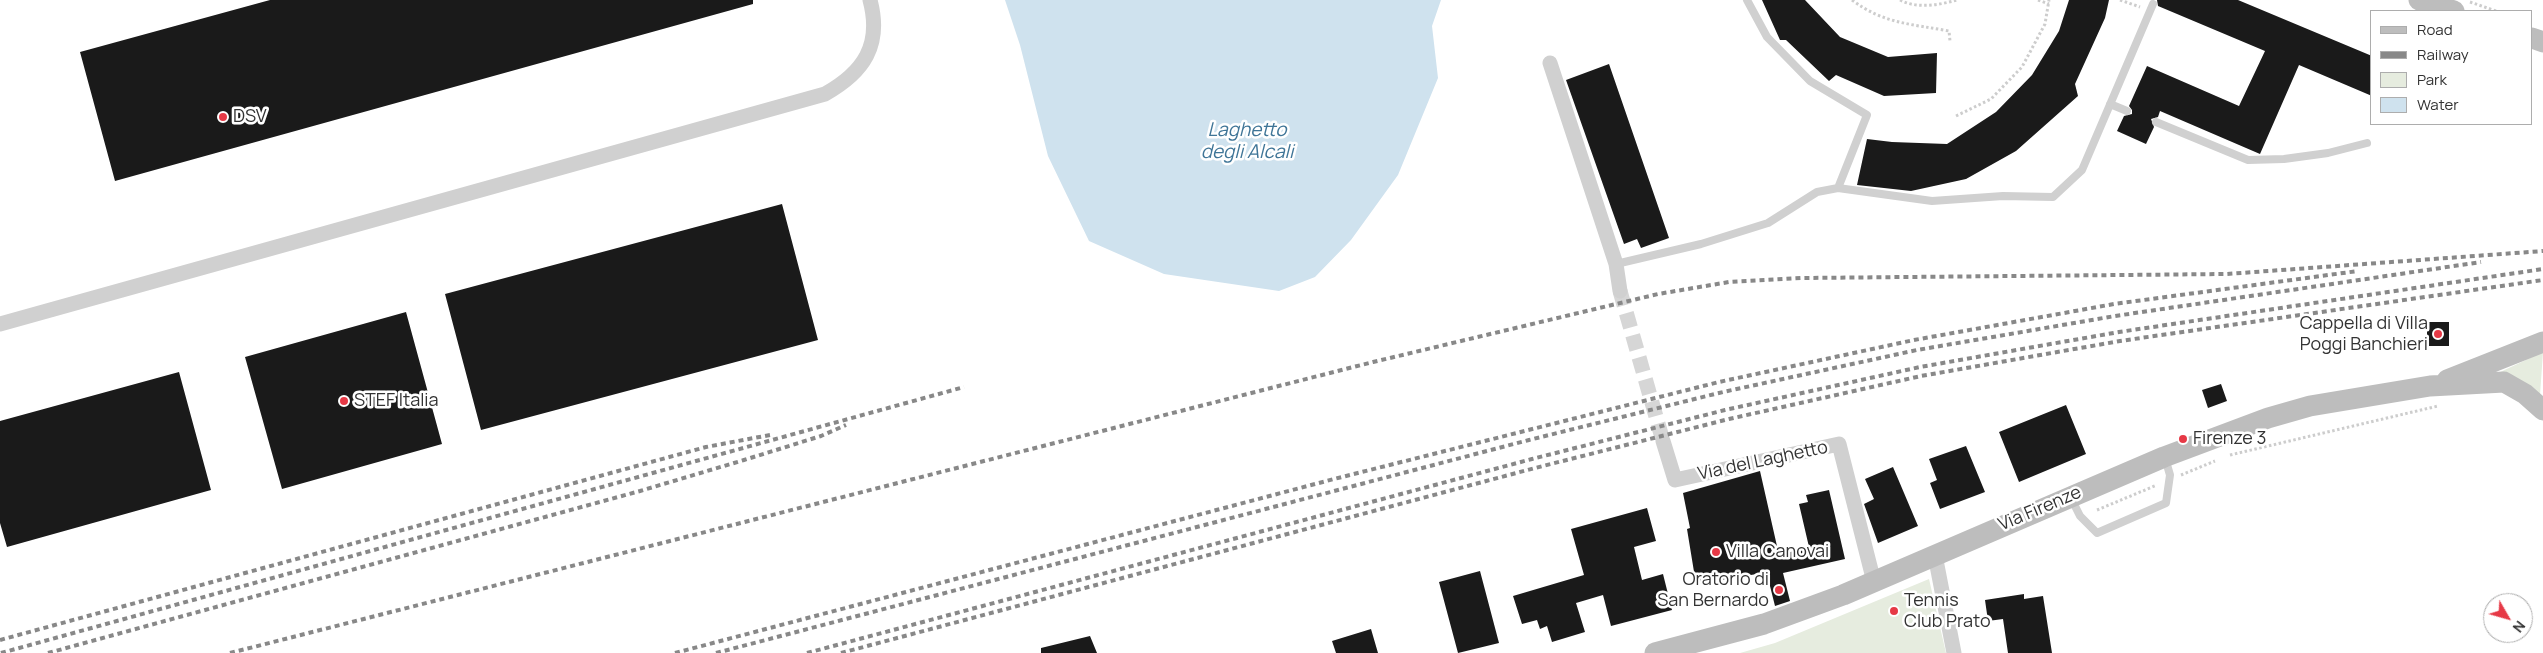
<!DOCTYPE html>
<style>
body{margin:0}
#map{position:relative;width:2543px;height:653px;overflow:hidden;background:#fff;font-family:Manrope,sans-serif}
canvas{display:block}
.legend{position:absolute;left:2370px;top:10px;width:162px;height:115px;box-sizing:border-box;background:#fff;border:1px solid #adadad;margin:0;padding:6px 9px;list-style:none;font-size:15px;color:#333}
.legend li{display:flex;align-items:center;gap:10px;height:25px}
.legend b{width:25px;border:1px solid #adadad}
.north{position:absolute;left:2483px;top:593px;width:50px;height:50px;box-sizing:border-box;background:#fff;border:1px solid #adadad;border-radius:50%;rotate:128deg;font-size:14px;font-weight:700;line-height:20px;text-align:center;color:#333}
.north::after{content:'';display:block;margin:auto;width:18px;height:22px;background:#e63946;clip-path:polygon(50% 0,100% 100%,50% 72%,0 100%)}
</style>
<div id="map">
<canvas width="2543" height="653"></canvas>
<ul class="legend">
<li><b style="height:6px;background:#bdbdbd"></b>Road</li>
<li><b style="height:6px;background:#888"></b>Railway</li>
<li><b style="height:14px;background:#e6ecdf"></b>Park</li>
<li><b style="height:14px;background:#cfe2ee"></b>Water</li>
</ul>
<div class="north">N</div>
</div>
<script>
const g = document.querySelector('canvas').getContext('2d');
g.lineJoin = 'round';
function fillPath(path, color) { g.fillStyle = color; g.fill(path, 'evenodd'); }
function strokePath(path, color, width, dash) { g.strokeStyle = color; g.lineWidth = width; g.lineCap = dash ? 'butt' : 'round'; g.setLineDash(dash || []); g.stroke(path); }
function write(font, color, halo, rows, align = 'center') {
  g.font = font + ' Manrope,sans-serif'; g.lineWidth = 5; g.setLineDash([]); g.textBaseline = 'middle'; g.strokeStyle = halo; g.fillStyle = color; for (const [text, x, y, turn = 0] of rows) {
    g.save(); g.translate(x, y); g.rotate((+turn || 0) * Math.PI / 180); g.textAlign = isNaN(turn) ? turn : align; if (halo) g.strokeText(text, 0, 0); g.fillText(text, 0, 0); g.restore();
  }
}
fillPath(new Path2D(`
 M2543,352L2540,395L2496,374Z
 M1929,579L1946,653H1740L1775,643Z`), '#e6ecdf');
fillPath(new Path2D(`
 M1005,0H1441L1432,26L1438,78L1398,175L1351,240L1315,277L1279,291L1164,274L1089,241L1048,156L1020,45Z`), '#cfe2ee');
fillPath(new Path2D(`
 M270,0H753V4L115,181L80,52Z
 M1762,0H1805L1840,37L1888,57L1937,53L1936,93L1884,96L1836,75L1829,81L1786,40H1780Z
 M2069,0H2109L2105,18L2075,84L2078,96L2016,151L1966,179L1911,191L1857,185L1867,139L1892,142L1947,144L1996,112L2032,75L2059,31Z
 M2157,0H2238L2372,56V96L2299,65L2260,154L2160,111L2158,117L2151,119L2154,127L2146,144L2117,131L2124,116L2132,114V110L2129,106L2147,66L2239,106L2265,51L2158,6Z
 M1609,64L1669,238L1641,248L1637,239L1624,244L1566,80Z
 M782,204L818,340L481,430L445,294Z
 M406,312L442,444L282,489L245,357Z
 M2427,322H2449V346H2427Z
 M179,372L211,490L7,547L0,523V421Z
 M2221,384L2227,401L2208,408L2202,390Z
 M2066,405L2086,454L2019,482L1999,432Z
 M1966,446L1985,492L1940,509L1930,483L1937,480L1929,459Z
 M1893,467L1918,526L1878,543L1864,504L1874,499L1865,479Z
 M1760,471L1779,555L1809,547L1799,504L1808,502L1806,495L1829,490L1845,559L1783,573L1790,601L1775,606L1768,578L1765,579L1763,573L1696,584L1687,529L1690,528L1683,493Z
 M1647,508L1656,541L1634,547L1642,580L1663,574L1672,610L1611,626L1603,595L1576,603L1585,632L1552,642L1547,626L1540,629L1537,620L1522,624L1513,596L1584,575L1571,529Z
 M1480,571L1499,643L1458,653L1439,582Z
 M2024,594V599L2043,596L2052,653H2008L2003,619L1988,621L1985,600Z
 M1371,629L1378,653H1336L1332,641Z
 M1090,636L1097,653H1041V648Z`), '#1a1a1a');
strokePath(new Path2D(`
 M1620,291L1663,441`), '#d6d6d6', 15, [15, 8]);
strokePath(new Path2D(`
 M1852,0C1884,24 1912,24 1949,31L1950,41
 M1900,0C1917,9 1939,5 1957,0
 M2038,0L2049,4
 M2120,0L2140,7
 M2470,2L2496,11
 M1956,116L1991,99L2022,67L2045,24L2049,0
 M2230,455L2438,406
 M2181,475L2215,461
 M2097,510L2157,485`), '#cdcdcd', 3, [2.5, 2.5]);
strokePath(new Path2D(`
 M1747,0L1767,37L1810,81L1867,115L1838,188
 M2110,104L2127,111
 M2156,122L2248,160L2284,159L2328,153L2367,143
 M1616,264L1701,244L1768,223L1817,192L1838,188L1932,201L2003,196L2053,197L2082,170L2153,4
 M2071,498L2080,516L2097,533L2166,503L2170,475L2165,458`), '#d0d0d0', 8);
strokePath(new Path2D(`
 M1550,63L1616,264L1620,291
 M0,324L825,94C864,72 882,45 870,0
 M1663,441L1675,480L1839,444L1874,582
 M1935,555L1954,653`), '#d0d0d0', 15);
strokePath(new Path2D(`
 M2419,0L2454,11
 M2532,38L2543,42
 M2447,380L2543,342
 M1655,653L1764,624L1843,595L2164,457L2268,418L2310,406L2430,386L2504,382L2525,394L2543,410`), '#bdbdbd', 21);
strokePath(new Path2D(`
 M0,640L706,447L770,435
 M1,653L964,387
 M48,653L640,491L744,460L821,436L846,425
 M230,653L1373,362L1658,294L1729,282L1801,278L2227,274L2543,251
 M675,653L1334,479L1719,382L1914,340L2114,304L2358,271
 M716,653L1529,440L1723,392L1917,350L2115,316L2481,262
 M807,653L1532,459L1725,410L1920,367L2119,332L2543,269
 M841,653L1535,468L1729,419L1921,376L2120,341L2543,280`), '#888', 4, [5, 4]);
for (const [x, y, r, color] of [
 [223,117,5,"#e63946"],
 [2438,334,5,"#e63946"],
 [344,401,5,"#e63946"],
 [2183,439,5,"#e63946"],
 [1716,552,5,"#e63946"],
 [1779,590,5,"#e63946"],
 [1894,611,5,"#e63946"]
]) { const dot = new Path2D(); dot.arc(x, y, r, 0, 2 * Math.PI); g.fillStyle = color; g.fill(dot); strokePath(dot, '#fff', 2); }
write('18px', '#333', '#fff', [
 ["DSV",233,117],
 ["Cappella di Villa",2428,324,"right"],
 ["Poggi Banchieri",2428,345,"right"],
 ["STEF Italia",354,401],
 ["Firenze 3",2193,439],
 ["Villa Canovai",1726,552],
 ["Oratorio di",1769,580,"right"],
 ["San Bernardo",1769,601,"right"],
 ["Tennis",1904,601],
 ["Club Prato",1904,622]
], 'left');
write('18px', '#333', '#fff', [
 ["Via del Laghetto",1763,461,-12],
 ["Via Firenze",2040,509,-23]
]);
write('italic 19px', '#3f7597', '#fff', [
 ["Laghetto",1247,131],
 ["degli Alcali",1247,153]
]);
</script>
